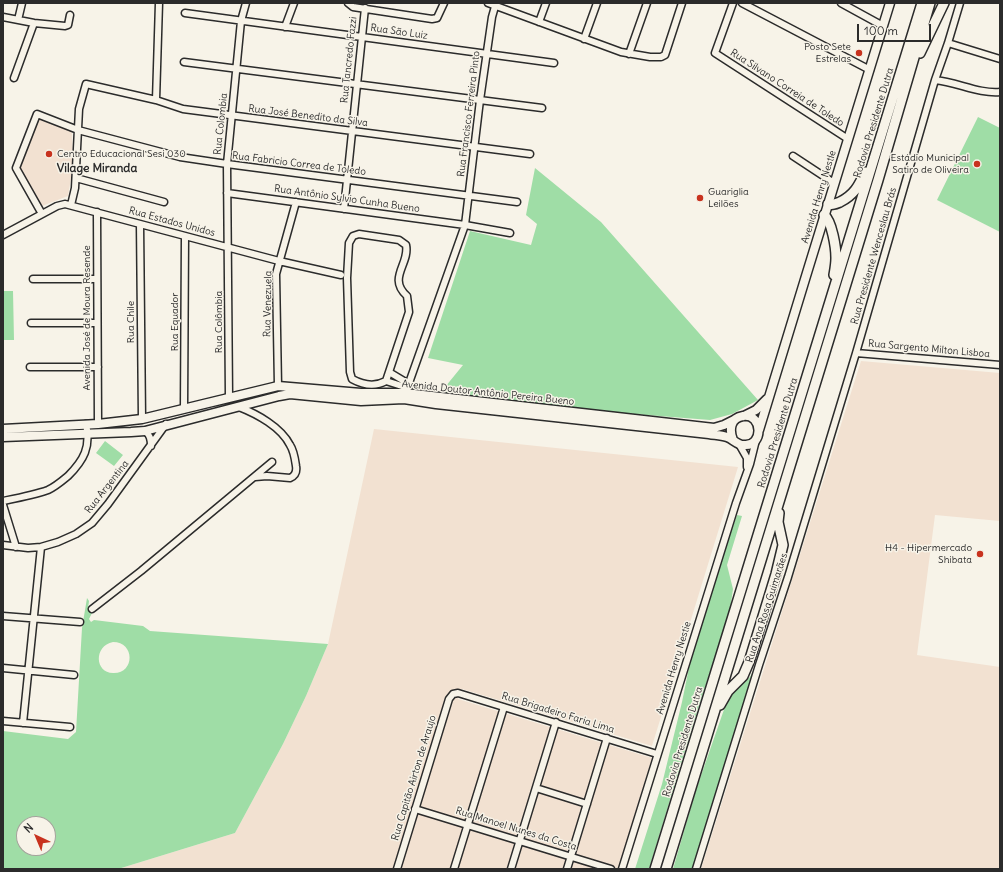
<!DOCTYPE html>
<meta charset="utf-8">
<style>
body{margin:0}
#map{position:relative;width:1003px;height:872px;overflow:hidden;background:#f7f3e8;font-family:Delius,sans-serif}
canvas{display:block}
.frame{position:absolute;inset:0;border:4px solid #2b2b2b;pointer-events:none}
.north{position:absolute;left:16px;top:816px;width:40px;height:40px;box-sizing:border-box;background:#f7f3e8;border:1px solid #a5a39c;border-radius:50%;rotate:316deg;font-size:11px;font-weight:700;line-height:16px;text-align:center;color:#2b2b2b}
.north::after{content:'';display:block;margin:auto;width:14px;height:18px;background:#c8321e;clip-path:polygon(50% 0,100% 100%,50% 72%,0 100%)}
.scale{position:absolute;left:857px;top:24px;width:74px;height:18px;box-sizing:border-box;border:2px solid #2b2b2b;border-top:0;padding-left:5px;font-size:12px;line-height:14px;white-space:nowrap;color:#2b2b2b;-webkit-text-stroke:3px #f7f3e8;paint-order:stroke}
</style>
<div id="map">
<canvas width="1003" height="872"></canvas>
<div class="frame"></div>
<div class="north">N</div>
<div class="scale">100 m</div>
</div>
<script>
const g = document.querySelector('canvas').getContext('2d');
g.lineJoin = 'round';
function fillPath(path, color) { g.fillStyle = color; g.fill(path, 'evenodd'); }
function strokePath(path, color, width, dash) { g.strokeStyle = color; g.lineWidth = width; g.lineCap = dash ? 'butt' : 'round'; g.setLineDash(dash || []); g.stroke(path); }
function write(font, color, halo, rows, align = 'center') {
  g.font = font + ' Delius,sans-serif'; g.lineWidth = 3; g.setLineDash([]); g.textBaseline = 'middle'; g.strokeStyle = halo; g.fillStyle = color; for (const [text, x, y, turn = 0] of rows) {
    g.save(); g.translate(x, y); g.rotate((+turn || 0) * Math.PI / 180); g.textAlign = isNaN(turn) ? turn : align; if (halo) g.strokeText(text, 0, 0); g.fillText(text, 0, 0); g.restore();
  }
}
fillPath(new Path2D(`
 M39,118L71,131L72,134L73,166L68,196L42,206L20,169Z
 M861,361L1000,373V521L935,515L917,655L1000,667V869H701Z
 M374,429L738,467L652,746L462,689L458,699L652,758L618,869H118L235,833L283,744L306,696L328,644Z`), '#f2e1d1');
fillPath(new Path2D(`
 M978,117L1000,128V232L937,200Z
 M535,168L601,222L758,400L732,414L710,420L596,411L441,392L463,365L428,358L470,231L531,245L537,224L526,215Z
 M3,291H13L14,340H3Z
 M105,441L123,455L114,466L96,453Z
 M737,515L742,516L727,565L733,589L730,610L695,718L649,869H635L662,784L682,702L697,628Z
 M87,598L89,601L88,609L92,613L89,619L91,622L94,620L143,626L150,631L328,644L306,696L283,744L235,833L118,869H3V731L68,739L76,732L82,628ZM113,642C135,642 135,673 114,673C95,674 93,646 113,642ZM24,824H48V848H24Z
 M755,667L757,668L694,869H673L696,790L728,698L734,690L750,677Z`), '#9fdda6');
const minor = new Path2D(`
 M348,3L353,7L432,19L437,18L444,3
 M488,3L621,52L650,57H661L665,55L667,49L682,3
 M733,3L715,53L848,139
 M742,3L870,70
 M841,3L883,26
 M185,13L554,63
 M3,17L34,23L65,26L68,25L70,15
 M18,20L22,3
 M539,22L546,3
 M285,27L294,3
 M584,39L597,3
 M948,43L1000,59
 M629,54L647,3
 M184,62L542,108
 M14,78L34,23
 M935,80C957,82 979,94 1000,92
 M156,100L159,3
 M793,156L834,183
 M76,178L164,202
 M227,193L465,225L510,233
 M71,205L75,188L79,109L86,84L156,100L183,109L530,154
 M344,209L365,8
 M97,212L98,424
 M42,214L16,168L37,114L78,130L180,157L227,164L517,202
 M140,224L142,419
 M359,234L399,240L406,245C410,264 387,278 407,296L409,312L386,381C375,387 363,385 352,379L350,372L347,278L349,243L353,236Z
 M3,235L57,206L65,204L279,261L341,275
 M33,279H97
 M31,323H97
 M856,353L1000,365
 M30,367H98
 M389,372L409,384
 M386,381L408,388
 M278,386L276,274L296,202
 M229,397L227,164L241,21L246,3
 M404,397L465,225L480,100L492,17L496,3
 M239,407C257,414 281,427 290,445C294,451 295,459 296,466C297,472 295,476 290,478L267,476L255,477
 M184,409L185,236
 M145,431C150,435 151,439 151,446
 M739,444L747,458V467
 M3,501C18,498 34,495 48,490C55,487 62,481 68,476C84,460 91,447 86,424
 M3,505L16,547
 M3,545L28,548L41,547L58,542L76,534L92,523L108,504L166,424
 M92,609L141,571L272,462
 M3,616L80,622
 M3,668L74,675
 M3,721L70,727
 M23,723L41,547
 M536,788L587,804
 M415,809L611,869
 M397,869L449,699L453,694L458,693L657,754
 M454,869L504,707
 M511,869L556,722
 M567,869L607,738
 M622,869L736,503L750,464L756,440
 M696,869L759,665L788,577L856,353L935,80L948,43L960,3`);
const major = new Path2D(`
 M744,416L756,410L767,399
 M3,429L98,424L142,419L278,386L361,393H405L714,428L724,425L734,420
 M759,430L806,276L890,3
 M3,437L131,432L145,431L279,396L290,394L361,401L404,399L436,404L709,434C715,435 721,435 727,437C733,439 737,445 744,445C764,447 763,413 743,416C730,418 729,430 733,440`);
const highway = new Path2D(`
 M920,53L944,3
 M828,204C833,205 835,204 840,202C854,195 859,186 865,172
 M824,215C832,221 836,248 836,258C836,264 835,269 834,275
 M720,705L728,691L743,676L749,662L776,574L783,545L778,522L779,513
 M655,869L922,3
 M666,869L878,180L930,3`);
strokePath(minor, '#2b2b2b', 9);
strokePath(major, '#2b2b2b', 11);
strokePath(highway, '#2b2b2b', 12);
strokePath(minor, '#f7f3e8', 6);
strokePath(major, '#f7f3e8', 8);
strokePath(highway, '#f7f3e8', 9);
for (const [x, y, r, color] of [
 [859,53,4,"#c8321e"],
 [49,154,4,"#c8321e"],
 [977,164,4,"#c8321e"],
 [700,198,4,"#c8321e"],
 [980,554,4,"#c8321e"]
]) { const dot = new Path2D(); dot.arc(x, y, r, 0, 2 * Math.PI); g.fillStyle = color; g.fill(dot); strokePath(dot, '#f7f3e8', 1.5); }
write('10px', '#2b2b2b', '#f7f3e8', [
 ["Rua São Luiz",399,32,8],
 ["Rua Tancredo Fazzi",349,60,-84],
 ["Rua Silvano Correia de Toledo",787,88,33],
 ["Rua Francisco Ferreira Pinto",469,114,-83],
 ["Rua José Benedito da Silva",308,116,7],
 ["Rodovia Presidente Dutra",874,123,-73],
 ["Rua Colombia",221,124,-84],
 ["Rua Fabricio Correa de Toledo",299,164,7],
 ["Avenida Henry Nestle",819,197,-73],
 ["Rua Antônio Sylvio Cunha Bueno",347,199,8],
 ["Rua Estados Unidos",172,222,15],
 ["Rua Presidente Wenceslau Brás",874,256,-74],
 ["Rua Venezuela",268,304,-89],
 ["Avenida José de Moura Resende",87,318,-90],
 ["Rua Chile",131,322,-90],
 ["Rua Equador",175,322,-90],
 ["Rua Colômbia",219,322,-90],
 ["Rua Sargento Milton Lisboa",929,349,5],
 ["Avenida Doutor Antônio Pereira Bueno",488,393,6],
 ["Rodovia Presidente Dutra",778,433,-73],
 ["Rua Argentina",107,487,-52],
 ["Rua Ana Rosa Guimarães",767,608,-72],
 ["Avenida Henry Nestie",674,668,-73],
 ["Rua Brigadeiro Faria Lima",558,713,17],
 ["Rodovia Presidente Dutra",683,742,-73],
 ["Rua Capitão Airton de Araujo",414,778,-73],
 ["Rua Manoel Nunes da Costa",516,829,17]
]);
write('10px', '#2b2b2b', '#f7f3e8', [
 ["Posto Sete",851,47],
 ["Estrelas",851,59],
 ["Centro Educacional Sesi 030",57,154,"left"],
 ["Estádio Municipal",969,158],
 ["Satiro de Oliveira",969,170],
 ["Guariglia",708,192,"left"],
 ["Leilões",708,204,"left"],
 ["H4 - Hipermercado",972,548],
 ["Shibata",972,560]
], 'right');
write('bold 12px', '#2b2b2b', '#f7f3e8', [
 ["Vilage Miranda",97,169]
]);
</script>
